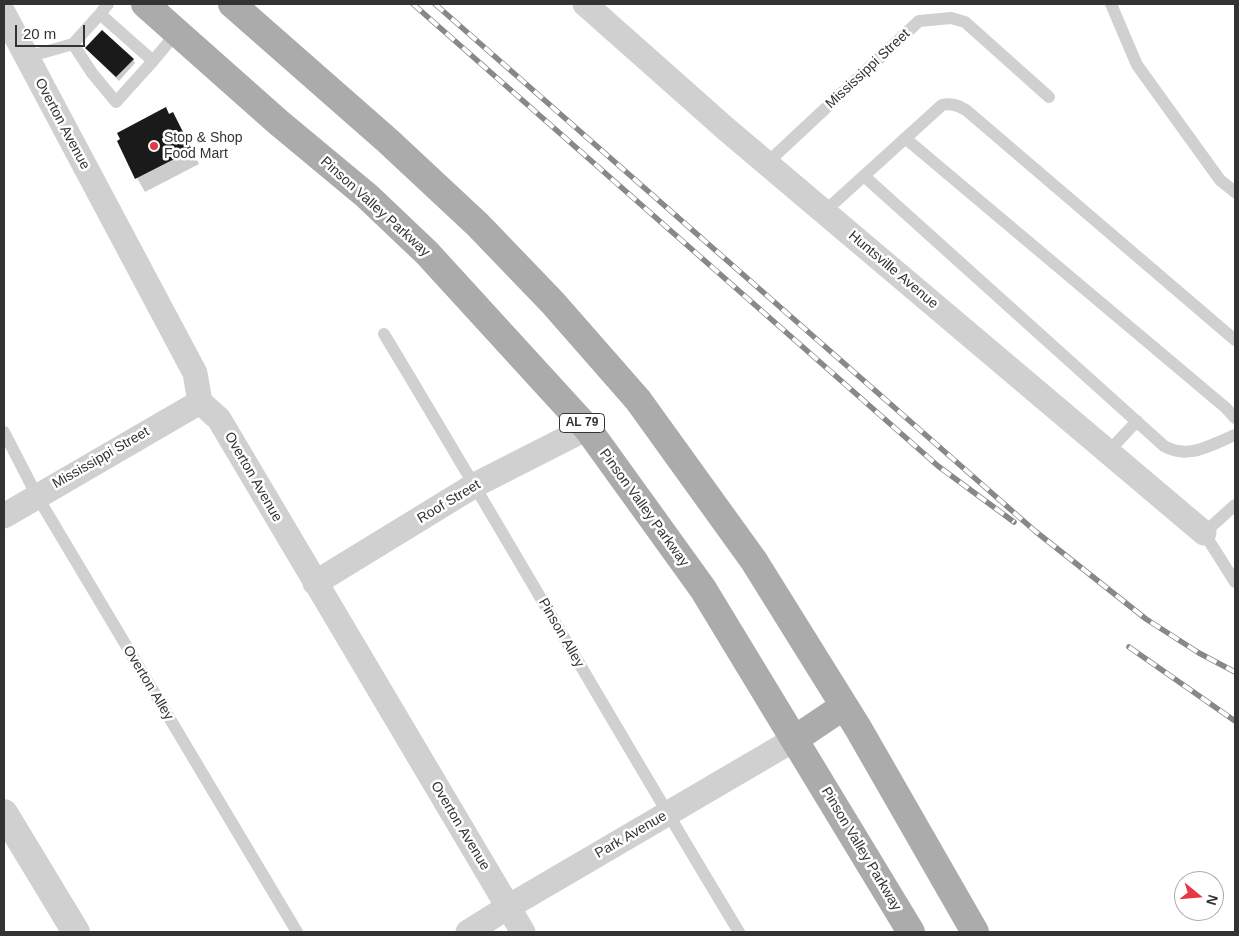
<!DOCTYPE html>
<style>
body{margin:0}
#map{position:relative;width:1239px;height:936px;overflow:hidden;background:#fff;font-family:Arial,sans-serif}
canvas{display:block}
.frame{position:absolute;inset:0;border:5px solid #333;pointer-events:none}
.north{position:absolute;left:1174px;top:871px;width:50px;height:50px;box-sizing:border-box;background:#fff;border:1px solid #adadad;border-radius:50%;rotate:107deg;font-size:14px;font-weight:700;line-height:20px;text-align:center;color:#333}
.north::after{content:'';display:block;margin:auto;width:18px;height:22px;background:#e63946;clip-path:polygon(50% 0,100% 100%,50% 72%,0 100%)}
.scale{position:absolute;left:15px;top:25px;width:70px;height:22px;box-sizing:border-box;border:2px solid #333;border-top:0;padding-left:6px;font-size:15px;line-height:18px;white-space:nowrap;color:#333;-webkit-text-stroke:4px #fff;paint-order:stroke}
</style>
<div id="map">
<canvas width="1239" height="936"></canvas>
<div class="frame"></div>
<div class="north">N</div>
<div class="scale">20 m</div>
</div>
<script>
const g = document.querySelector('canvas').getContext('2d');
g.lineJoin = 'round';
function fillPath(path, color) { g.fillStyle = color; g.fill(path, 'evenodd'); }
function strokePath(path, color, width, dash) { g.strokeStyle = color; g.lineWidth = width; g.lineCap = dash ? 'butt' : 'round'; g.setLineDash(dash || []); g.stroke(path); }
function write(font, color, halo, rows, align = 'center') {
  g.font = font + ' Arial,sans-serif'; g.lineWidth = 5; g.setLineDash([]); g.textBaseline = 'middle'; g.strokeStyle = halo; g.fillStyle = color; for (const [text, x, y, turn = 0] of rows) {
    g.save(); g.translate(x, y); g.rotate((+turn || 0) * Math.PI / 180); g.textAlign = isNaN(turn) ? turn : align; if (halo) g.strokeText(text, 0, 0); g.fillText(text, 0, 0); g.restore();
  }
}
fillPath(new Path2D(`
 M87,49L133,59L135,63L119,81Z
 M169,115L180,128L199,164L145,192L137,178Z`), '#0003');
fillPath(new Path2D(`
 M102,30L134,59L116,77L85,48Z
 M166,107L169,114L173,112L192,150L135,179L117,141L120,139L117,133Z`), '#1a1a1a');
strokePath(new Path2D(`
 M108,4L100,14L153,61L177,32
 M1111,4L1137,65L1220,180L1235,192
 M73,44L92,73L116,102L153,61
 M27,57L73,44L100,14
 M905,138L1226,408L1235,418
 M767,163L919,21L951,18L965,22L1049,97
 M864,176L1164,446C1189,460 1210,445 1235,435
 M824,212L942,105C951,103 957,105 966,110L1235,340
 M384,334C504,533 619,734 739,932
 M4,432L37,496L297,932
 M1108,452L1137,421
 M1235,505L1204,533L1235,582`), '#d0d0d0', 12);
strokePath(new Path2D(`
 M585,4L726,129L1204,533
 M4,14L195,373L200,402L219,419L523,932
 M4,516L200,402
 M315,583L475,485L587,428
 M468,932L508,907L795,739`), '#d0d0d0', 25);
strokePath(new Path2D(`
 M4,813L76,932`), '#d0d0d0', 28);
strokePath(new Path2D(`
 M145,4L278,122L367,196L427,253L587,428L703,589L911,932
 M232,4L388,141L478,225L553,303L638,400L754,561L858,728L975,932
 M795,739L844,706`), '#ababab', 28);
const rail = new Path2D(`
 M413,4L938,466L1014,522
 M435,4L1035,531L1146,619L1199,653L1235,672
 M1129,647L1235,721`);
strokePath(rail, '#888', 5.5);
strokePath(rail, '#fff', 4, [11]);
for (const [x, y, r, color] of [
 [154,146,5,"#e63946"]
]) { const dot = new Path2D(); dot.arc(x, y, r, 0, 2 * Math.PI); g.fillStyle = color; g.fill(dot); strokePath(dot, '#fff', 2); }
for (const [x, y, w] of [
 [582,423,45]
]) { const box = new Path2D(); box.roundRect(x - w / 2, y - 9.5, w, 19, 4); g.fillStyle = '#fff'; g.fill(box); strokePath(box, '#333', 1); }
write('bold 12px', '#333', null, [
 ["AL 79",582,423]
]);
write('14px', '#333', '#fff', [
 ["Mississippi Street",868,69,-43],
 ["Overton Avenue",62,124,62],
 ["Pinson Valley Parkway",375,207,42],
 ["Huntsville Avenue",893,270,40],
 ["Mississippi Street",101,458,-30],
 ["Overton Avenue",253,477,60],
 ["Roof Street",449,502,-31],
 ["Pinson Valley Parkway",644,508,54],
 ["Pinson Alley",561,633,60],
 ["Overton Alley",148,683,59],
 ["Overton Avenue",460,826,59],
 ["Park Avenue",631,835,-30],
 ["Pinson Valley Parkway",861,849,59]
]);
write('14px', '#333', '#fff', [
 ["Stop & Shop",164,138],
 ["Food Mart",164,154]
], 'left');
</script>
